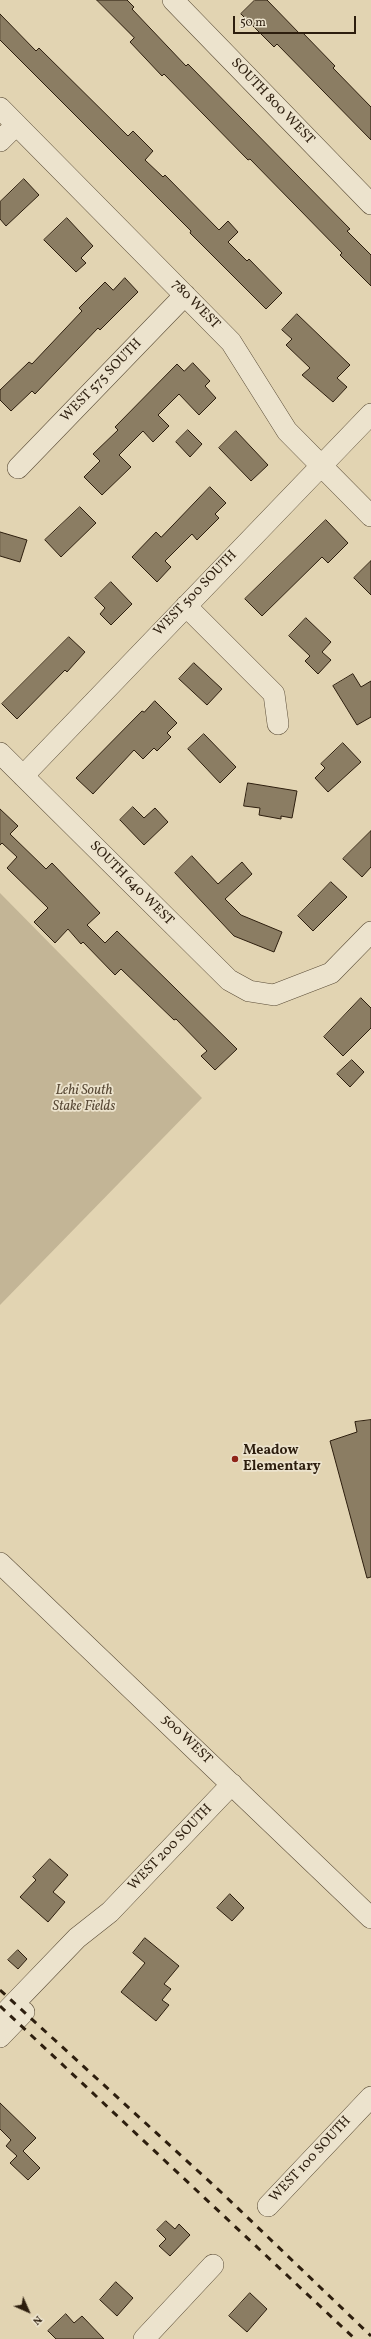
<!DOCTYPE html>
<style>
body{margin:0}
#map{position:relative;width:371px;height:2339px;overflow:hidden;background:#e2d4b2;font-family:Vollkorn,serif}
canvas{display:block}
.north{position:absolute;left:8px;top:2291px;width:40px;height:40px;-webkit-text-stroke:3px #ece3cd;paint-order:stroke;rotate:135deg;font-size:11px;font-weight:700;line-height:16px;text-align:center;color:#2d1e0e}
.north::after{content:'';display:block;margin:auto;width:14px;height:18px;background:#2d1e0e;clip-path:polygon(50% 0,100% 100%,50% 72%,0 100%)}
.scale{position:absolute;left:233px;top:16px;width:123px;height:18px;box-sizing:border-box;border:2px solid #2d1e0e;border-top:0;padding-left:5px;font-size:12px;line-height:14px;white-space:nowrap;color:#2d1e0e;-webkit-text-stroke:3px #ece3cd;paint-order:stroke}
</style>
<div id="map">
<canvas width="371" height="2339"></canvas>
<div class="north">N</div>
<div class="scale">50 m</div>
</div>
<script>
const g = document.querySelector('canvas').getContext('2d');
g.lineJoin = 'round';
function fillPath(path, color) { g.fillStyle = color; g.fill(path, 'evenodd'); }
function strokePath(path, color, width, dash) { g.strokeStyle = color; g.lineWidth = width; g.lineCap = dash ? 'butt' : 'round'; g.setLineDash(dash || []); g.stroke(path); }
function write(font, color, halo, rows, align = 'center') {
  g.font = font + ' Vollkorn,serif'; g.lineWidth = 3.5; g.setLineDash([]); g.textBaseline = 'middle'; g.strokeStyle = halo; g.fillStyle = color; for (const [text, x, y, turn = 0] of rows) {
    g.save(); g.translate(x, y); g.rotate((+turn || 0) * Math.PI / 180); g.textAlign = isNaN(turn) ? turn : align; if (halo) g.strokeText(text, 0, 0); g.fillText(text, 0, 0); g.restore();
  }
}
fillPath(new Path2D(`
 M0,893L202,1098L0,1305Z`), '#c3b596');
const building = new Path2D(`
 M97,0H127L134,7L132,9L186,66L188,64L350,229L347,231L371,255V286L340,255L342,253L250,159L248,160L164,74L162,76L130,42L134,38Z
 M255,0H267L300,34L302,32L335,66L333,68L371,107V140L277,44L274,47L241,14Z
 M0,14L36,51L39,48L128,136L133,131L153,151L145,160L163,177L165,175L219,230L228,221L238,232L228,242L247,261L249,259L282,293L266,309L190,233L191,231L0,40Z
 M24,179L39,195L6,226L0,219V202Z
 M67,218L93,246L81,258L86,263L76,272L44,240Z
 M125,278L138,292L100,330L98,328L35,394L32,391L11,411L0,400V390L29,362L32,364L82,311L79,308L105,282L113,290Z
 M297,314L350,365L337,378L347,387L333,402L302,375L310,368L286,345L292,339L282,330Z
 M193,363L210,381L205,386L216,398L199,415L179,394L158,415L169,426L153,442L143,431L119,455L131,467L102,495L84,477L100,461L93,454L118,430L115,427L177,364L184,371Z
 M188,430L202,444L190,457L176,442Z
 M236,431L268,465L251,481L219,448Z
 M210,487L226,503L215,514L219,518L197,540L192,534L165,561L171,567L157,582L132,557L156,532L161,537Z
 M80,507L96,523L61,557L45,540Z
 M326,520L348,543L328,563L322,557L262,616L245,599Z
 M0,532L27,540L20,562L0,556Z
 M371,561V595L354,578Z
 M111,582L132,604L111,625L100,614L105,608L95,598Z
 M306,618L331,642L322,652L331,660L318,674L305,661L310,656L289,636Z
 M69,637L85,652L67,672L65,670L17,719L2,704Z
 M194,663L222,689L207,705L179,679Z
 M353,674L361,687L371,681V717L357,725L333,686Z
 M155,701L177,723L167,733L171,737L157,751L154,748L143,759L134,750L93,794L76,778L142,711L144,712Z
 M204,734L236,767L220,783L188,749Z
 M343,743L361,762L328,792L315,778L325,768L321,764Z
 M248,783L297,791L292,818L281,816V819L259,815L260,808L244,806Z
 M133,807L144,818L155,808L168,822L144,845L120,820Z
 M0,809L18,826L10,834L46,869L52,863L100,913L87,925L105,943L117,931L237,1049L215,1070L201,1056L207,1051L176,1019L174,1020L121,969L115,975L83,942L81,944L68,929L55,943L34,922L48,908L7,868L17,857L2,843L0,845Z
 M371,831V867L362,877L343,859Z
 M192,856L218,884L242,862L252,874L225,899L241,915L282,932L274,952L234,936L175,873Z
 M331,882L347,897L313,931L298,916Z
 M361,998L371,1008V1028L343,1056L324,1037Z
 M352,1060L364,1072L350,1087L337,1074Z
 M371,1420V1577L367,1578L330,1441L357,1432L355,1422Z
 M50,1859L68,1875L53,1892L65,1902L48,1922L20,1897L36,1880L33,1877Z
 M230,1894L244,1908L232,1921L217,1908Z
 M145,1938L179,1966L164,1984L171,1989L162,2000L169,2005L156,2021L121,1992L145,1963L133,1953Z
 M18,1950L27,1959L18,1969L8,1960Z
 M0,2103L36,2138L23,2151L40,2168L28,2180L10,2163L17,2156L6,2146L11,2140L0,2129Z
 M166,2221L175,2229L179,2224L190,2235L170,2256L159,2246L166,2239L157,2230Z
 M116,2282L133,2298L117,2316L100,2300Z
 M250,2293L267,2309L247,2332L229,2316Z
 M66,2314L74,2323L82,2316L104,2339H56L48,2331Z`);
fillPath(building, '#8b7d63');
strokePath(building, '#2d1e0e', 1);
const minor = new Path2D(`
 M173,0L371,204
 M0,108L231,342L287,431L371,516
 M0,141L16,125
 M18,468L185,295
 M186,606L274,694L278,724
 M0,753L229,980L249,991L274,995L331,973L371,932
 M23,776L371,414
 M0,1563L371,1918
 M0,2018L77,1938L110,1912L232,1784
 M0,2037L24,2012
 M268,2206L371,2097
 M144,2339L213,2265`);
strokePath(minor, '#5a4c37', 22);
strokePath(minor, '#ece3cd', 21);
strokePath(new Path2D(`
 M0,1990L222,2193L371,2336
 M0,2006L355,2339`), '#2d1e0e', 3, [7, 7]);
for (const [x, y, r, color] of [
 [235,1459,4,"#8f2418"]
]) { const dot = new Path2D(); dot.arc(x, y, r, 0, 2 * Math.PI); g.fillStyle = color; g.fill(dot); strokePath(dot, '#ece3cd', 1.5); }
write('14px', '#2d1e0e', '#ece3cd', [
 ["SOUTH 800 WEST",272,102,46],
 ["780 WEST",195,305,46],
 ["WEST 575 SOUTH",102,381,-46],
 ["WEST 500 SOUTH",196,594,-46],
 ["SOUTH 640 WEST",131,884,45],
 ["500 WEST",186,1740,44],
 ["WEST 200 SOUTH",171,1848,-46],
 ["WEST 100 SOUTH",311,2160,-47]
]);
write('italic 14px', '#5a4b37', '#ece3cd', [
 ["Lehi South",84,1091],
 ["Stake Fields",84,1107]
]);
write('bold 14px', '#2d1e0e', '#ece3cd', [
 ["Meadow",243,1451],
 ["Elementary",243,1467]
], 'left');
</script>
